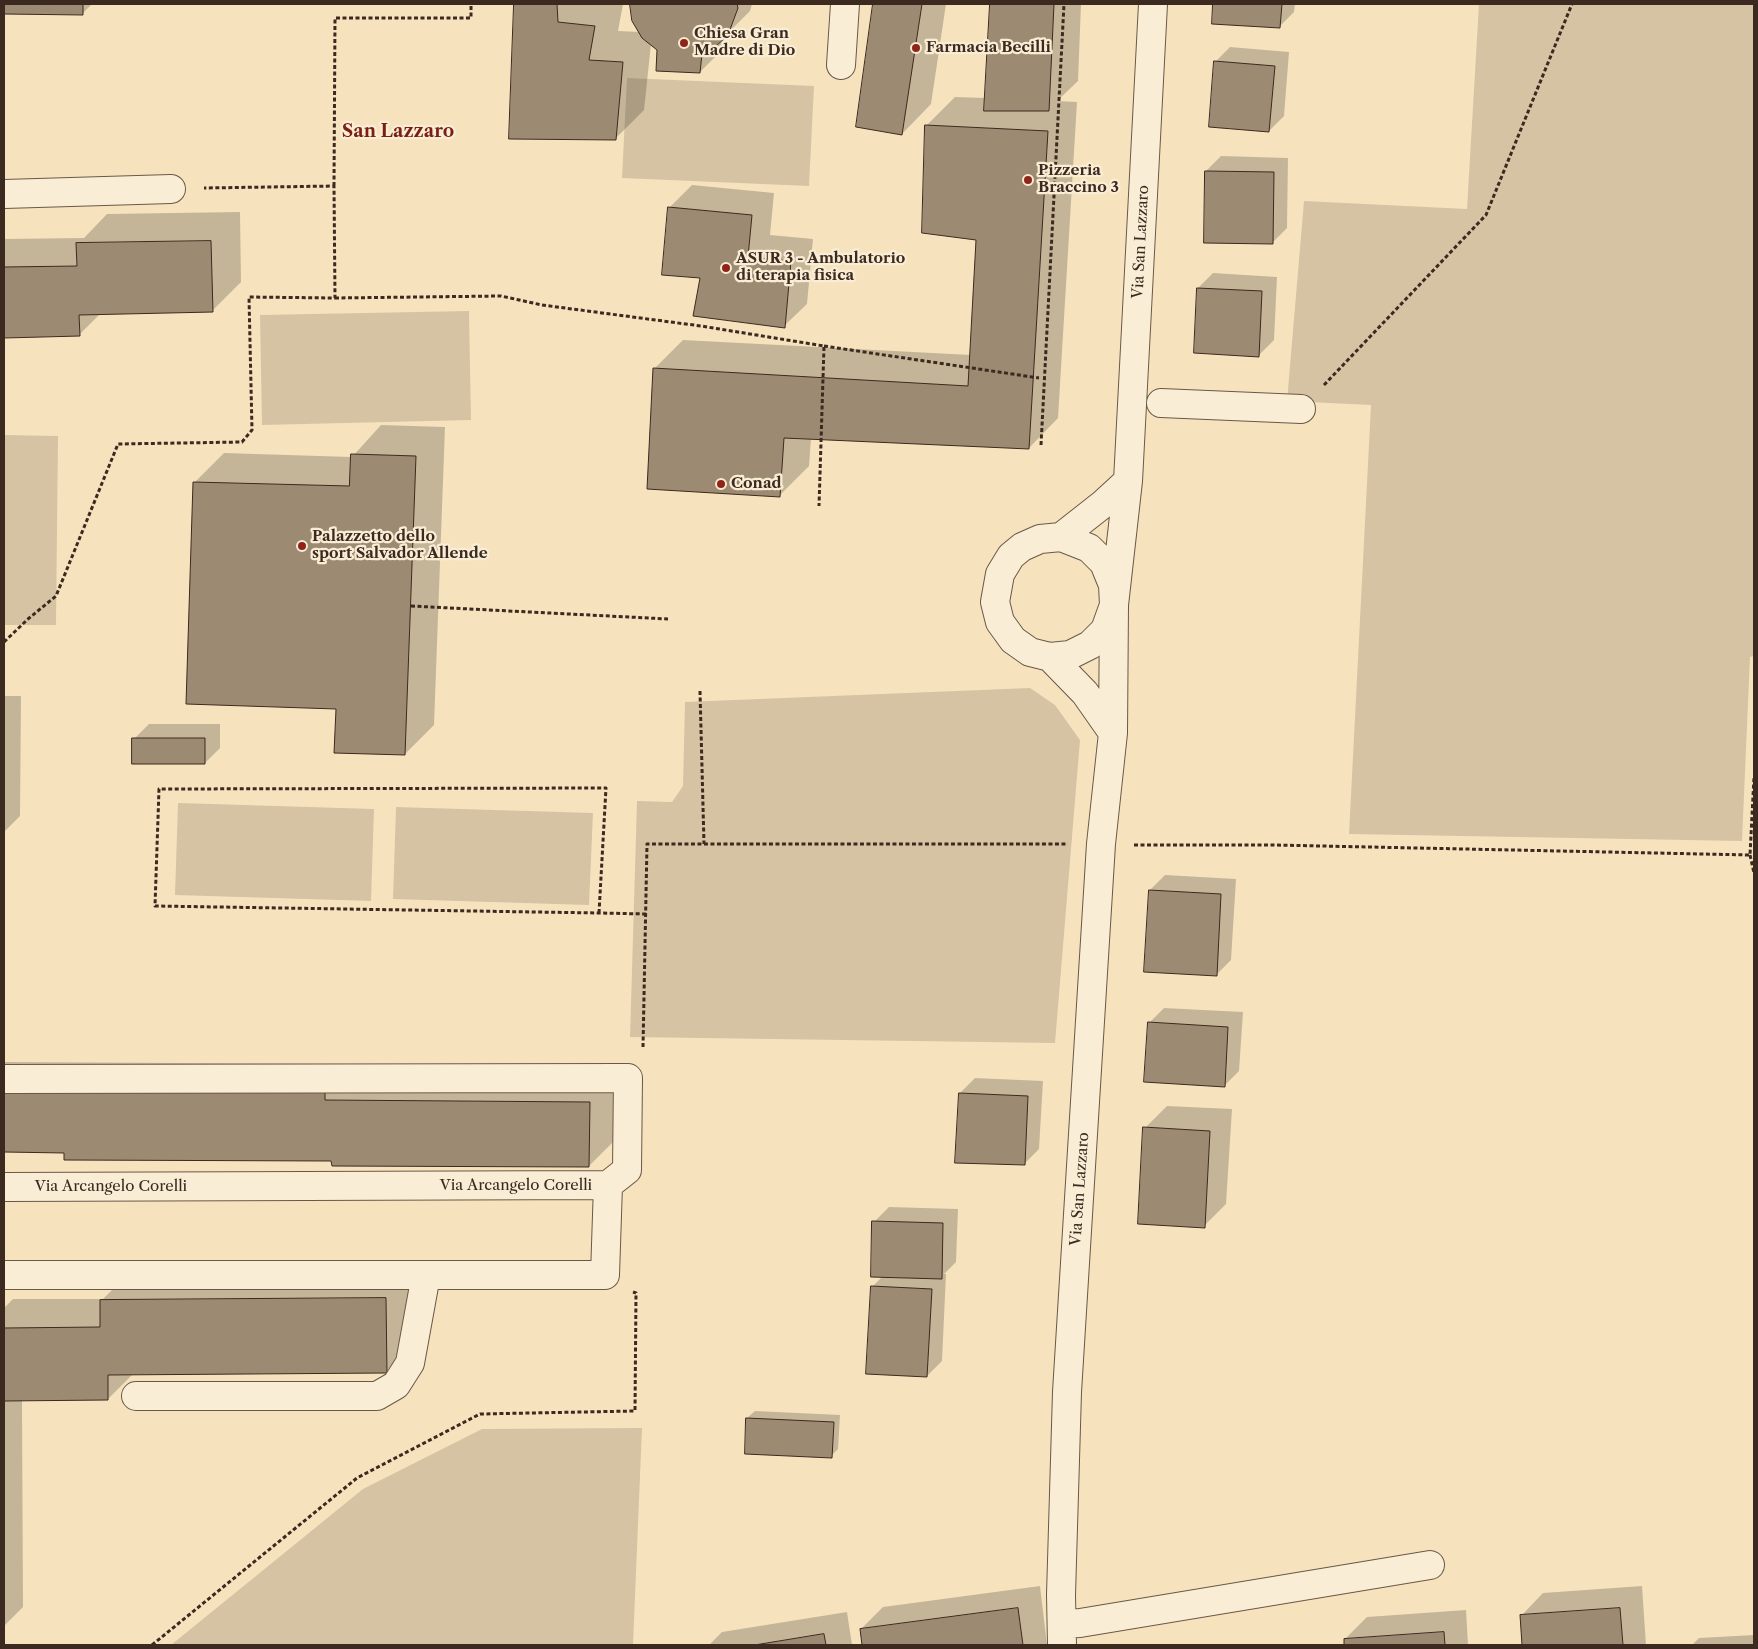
<!DOCTYPE html>
<style>
body{margin:0}
#map{position:relative;width:1758px;height:1649px;overflow:hidden;background:#f6e3be;font-family:"Libre Caslon Text",serif}
canvas{display:block}
.frame{position:absolute;inset:0;border:5px solid #3c291f;pointer-events:none}
</style>
<div id="map">
<canvas width="1758" height="1649"></canvas>
<div class="frame"></div>
</div>
<script>
const g = document.querySelector('canvas').getContext('2d');
g.lineJoin = 'round';
function fillPath(path, color) { g.fillStyle = color; g.fill(path, 'evenodd'); }
function strokePath(path, color, width, dash) { g.strokeStyle = color; g.lineWidth = width; g.lineCap = dash ? 'butt' : 'round'; g.setLineDash(dash || []); g.stroke(path); }
function write(font, color, halo, rows, align = 'center') {
  g.font = font + ' "Libre Caslon Text",serif'; g.lineWidth = 4.5; g.setLineDash([]); g.textBaseline = 'middle'; g.strokeStyle = halo; g.fillStyle = color; for (const [text, x, y, turn = 0] of rows) {
    g.save(); g.translate(x, y); g.rotate((+turn || 0) * Math.PI / 180); g.textAlign = isNaN(turn) ? turn : align; if (halo) g.strokeText(text, 0, 0); g.fillText(text, 0, 0); g.restore();
  }
}
fillPath(new Path2D(`
 M1479,4H1754V656L1750,657L1742,841L1349,834L1371,405L1287,401L1304,201L1467,209Z
 M627,78L814,86L809,186L622,178Z
 M469,311L471,420L262,425L260,315Z
 M4,435L58,436L56,625H4Z
 M1030,688L1055,705L1080,740L1055,1043L630,1037L637,801L672,802L683,786L685,702Z
 M178,803L374,809L371,901L175,895Z
 M396,807L593,813L589,905L393,899Z
 M642,1428L633,1645H171L363,1489L482,1429Z`), '#d6c3a3');
fillPath(new Path2D(`
 M4,4H92L83,13H4Z
 M515,4H623L618,31L640,32L633,20L631,4H752L750,11L724,37L722,50L700,72L658,50L651,44L644,110L615,139L511,138Z
 M874,4H946L931,104L902,134L857,126Z
 M991,4H1081L1078,81L1057,101L1077,102L1058,418L1029,448L811,438L809,466L780,495L654,369L683,340L971,355L978,239L926,126L955,97L986,98Z
 M1215,4H1295L1294,12L1279,27L1213,23Z
 M1230,47L1289,52L1284,116L1269,131L1215,62Z
 M1221,156L1288,158L1287,228L1272,243L1206,171Z
 M692,185L774,193L770,235L813,239L807,304L784,326L702,277L669,208Z
 M240,212L241,282L212,311L101,313L79,335L4,337V239L84,238L107,214Z
 M1213,273L1277,277L1274,340L1259,355L1198,288Z
 M381,425L445,427L434,725L405,754L337,708L195,482L224,453L352,457Z
 M4,696H21L20,816L4,832Z
 M149,724H220V748L205,763L134,739Z
 M1165,875L1236,879L1231,960L1216,975L1150,890Z
 M1164,1008L1243,1012L1239,1071L1224,1086L1149,1023Z
 M4,1062L354,1064V1071L619,1073L618,1137L589,1166L4,1151Z
 M975,1078L1043,1081L1039,1149L1024,1164L960,1093Z
 M1167,1106L1232,1109L1226,1204L1204,1226L1145,1128Z
 M889,1207L958,1209L956,1262L944,1274H946L942,1361L927,1376L872,1287L883,1276L874,1222Z
 M415,1269V1342L386,1371L134,1373L108,1399L22,1400L23,1607L4,1626V1308L13,1299H103L131,1271Z
 M755,1411L840,1415L838,1449L831,1456L747,1418Z
 M1040,1586L1047,1645H863L861,1629L883,1607Z
 M1642,1586L1646,1645H1523L1521,1616L1543,1593Z
 M1466,1610L1468,1645H1345V1639L1367,1617Z
 M847,1612L852,1645H709L722,1632Z
 M1754,1635V1645H1692L1699,1638Z`), '#0003');
const building = new Path2D(`
 M4,4H83V15L4,14Z
 M514,4H557L558,22L595,26L589,60L623,62L616,140L509,139Z
 M630,4H737L738,8L728,35L714,48L702,54L700,73L656,71L657,50L642,38L632,21Z
 M873,4H922L902,135L856,127Z
 M990,4H1054L1049,111H984Z
 M1213,4H1282L1280,28L1212,24Z
 M1214,61L1275,66L1269,132L1209,127Z
 M925,125L1048,131L1029,449L784,438L780,497L647,489L653,368L968,386L976,240L922,233Z
 M1205,171L1274,172L1273,244L1204,243Z
 M668,207L752,215L748,257L791,261L785,328L693,316L700,278L662,275Z
 M211,241L213,312L79,315L80,336L4,338V267L77,266L76,243Z
 M1197,288L1262,291L1259,357L1194,353Z
 M351,454L416,456L405,755L334,753L336,709L186,704L193,482L349,486Z
 M132,738H205V764H132Z
 M1149,890L1221,894L1217,976L1144,972Z
 M1148,1022L1228,1027L1225,1087L1144,1082Z
 M4,1091L325,1092V1100L590,1102L589,1167L332,1166L331,1161L64,1160V1153L4,1152Z
 M959,1093L1028,1096L1025,1165L955,1163Z
 M1143,1127L1210,1131L1205,1228L1138,1224Z
 M872,1221L943,1223L942,1279L871,1277Z
 M871,1286L932,1289L927,1377L866,1374Z
 M386,1298L387,1373L108,1375V1400L4,1401V1328L100,1327V1300Z
 M746,1418L834,1422L832,1458L745,1454Z
 M1018,1608L1023,1645H862L860,1629Z
 M1620,1608L1623,1645H1522L1520,1615Z
 M1444,1632L1445,1645H1344V1639Z
 M824,1634L826,1645H755Z`);
fillPath(building, '#9d8a72');
strokePath(building, '#3c291f', 1);
const minor = new Path2D(`
 M841,65L845,4
 M4,194L171,189
 M1161,403L1301,409
 M1061,537L1089,548L1104,563L1113,585L1114,605L1105,630L1090,645L1070,655L1050,657L1030,652L1013,640L1000,622L995,602L1000,574L1011,556L1022,547L1040,539L1061,537L1103,504L1128,481
 M1050,657L1085,693L1113,733
 M4,1079L628,1078L627,1170L608,1185
 M4,1187L608,1185
 M4,1275H605L608,1185
 M136,1396H377L396,1385L410,1363L426,1275
 M1062,1624L1080,1623L1430,1565
 M1062,1645L1061,1595L1067,1392L1101,844L1113,733L1114,605L1128,481L1153,4`);
strokePath(minor, '#6a5847', 30);
strokePath(new Path2D(`
 M334,186L335,18H471V4
 M335,298L501,296L542,305L701,326L824,346L819,506
 M824,346L1039,378
 M1324,385L1486,215L1572,4
 M1041,445L1064,4
 M411,606L668,619
 M4,642L28,619L56,596L118,444L242,442L252,430L249,297L335,298L334,186L204,188
 M700,691L704,844
 M1134,845H1274L1750,855L1754,777
 M1750,855L1754,873
 M599,913L606,788L159,789L155,906L599,913L646,914
 M643,1047L647,844H1068
 M152,1645L357,1478L480,1414L635,1411L636,1293L633,1292`), '#3c291f', 3, [4, 2.5]);
strokePath(minor, '#f9edd5', 28);
for (const [x, y, r, color] of [
 [684,43,5,"#8f2418"],
 [916,48,5,"#8f2418"],
 [1028,180,5,"#8f2418"],
 [726,268,5,"#8f2418"],
 [721,484,5,"#8f2418"],
 [302,546,5,"#8f2418"]
]) { const dot = new Path2D(); dot.arc(x, y, r, 0, 2 * Math.PI); g.fillStyle = color; g.fill(dot); strokePath(dot, '#f9edd5', 2); }
write('bold 15px', '#3c291f', '#f9edd5', [
 ["Chiesa Gran",694,34],
 ["Madre di Dio",694,51],
 ["Farmacia Becilli",926,48],
 ["Pizzeria",1038,171],
 ["Braccino 3",1038,188],
 ["ASUR 3 - Ambulatorio",736,259],
 ["di terapia fisica",736,276],
 ["Conad",731,484],
 ["Palazzetto dello",312,537],
 ["sport Salvador Allende",312,554]
], 'left');
write('15px', '#3c291f', '#f9edd5', [
 ["Via San Lazzaro",1141,242,-87],
 ["Via Arcangelo Corelli",516,1186],
 ["Via Arcangelo Corelli",111,1187],
 ["Via San Lazzaro",1080,1189,-86]
]);
write('bold 18px', '#7a1f14', '#f9edd5', [
 ["San Lazzaro",398,132]
]);
</script>
